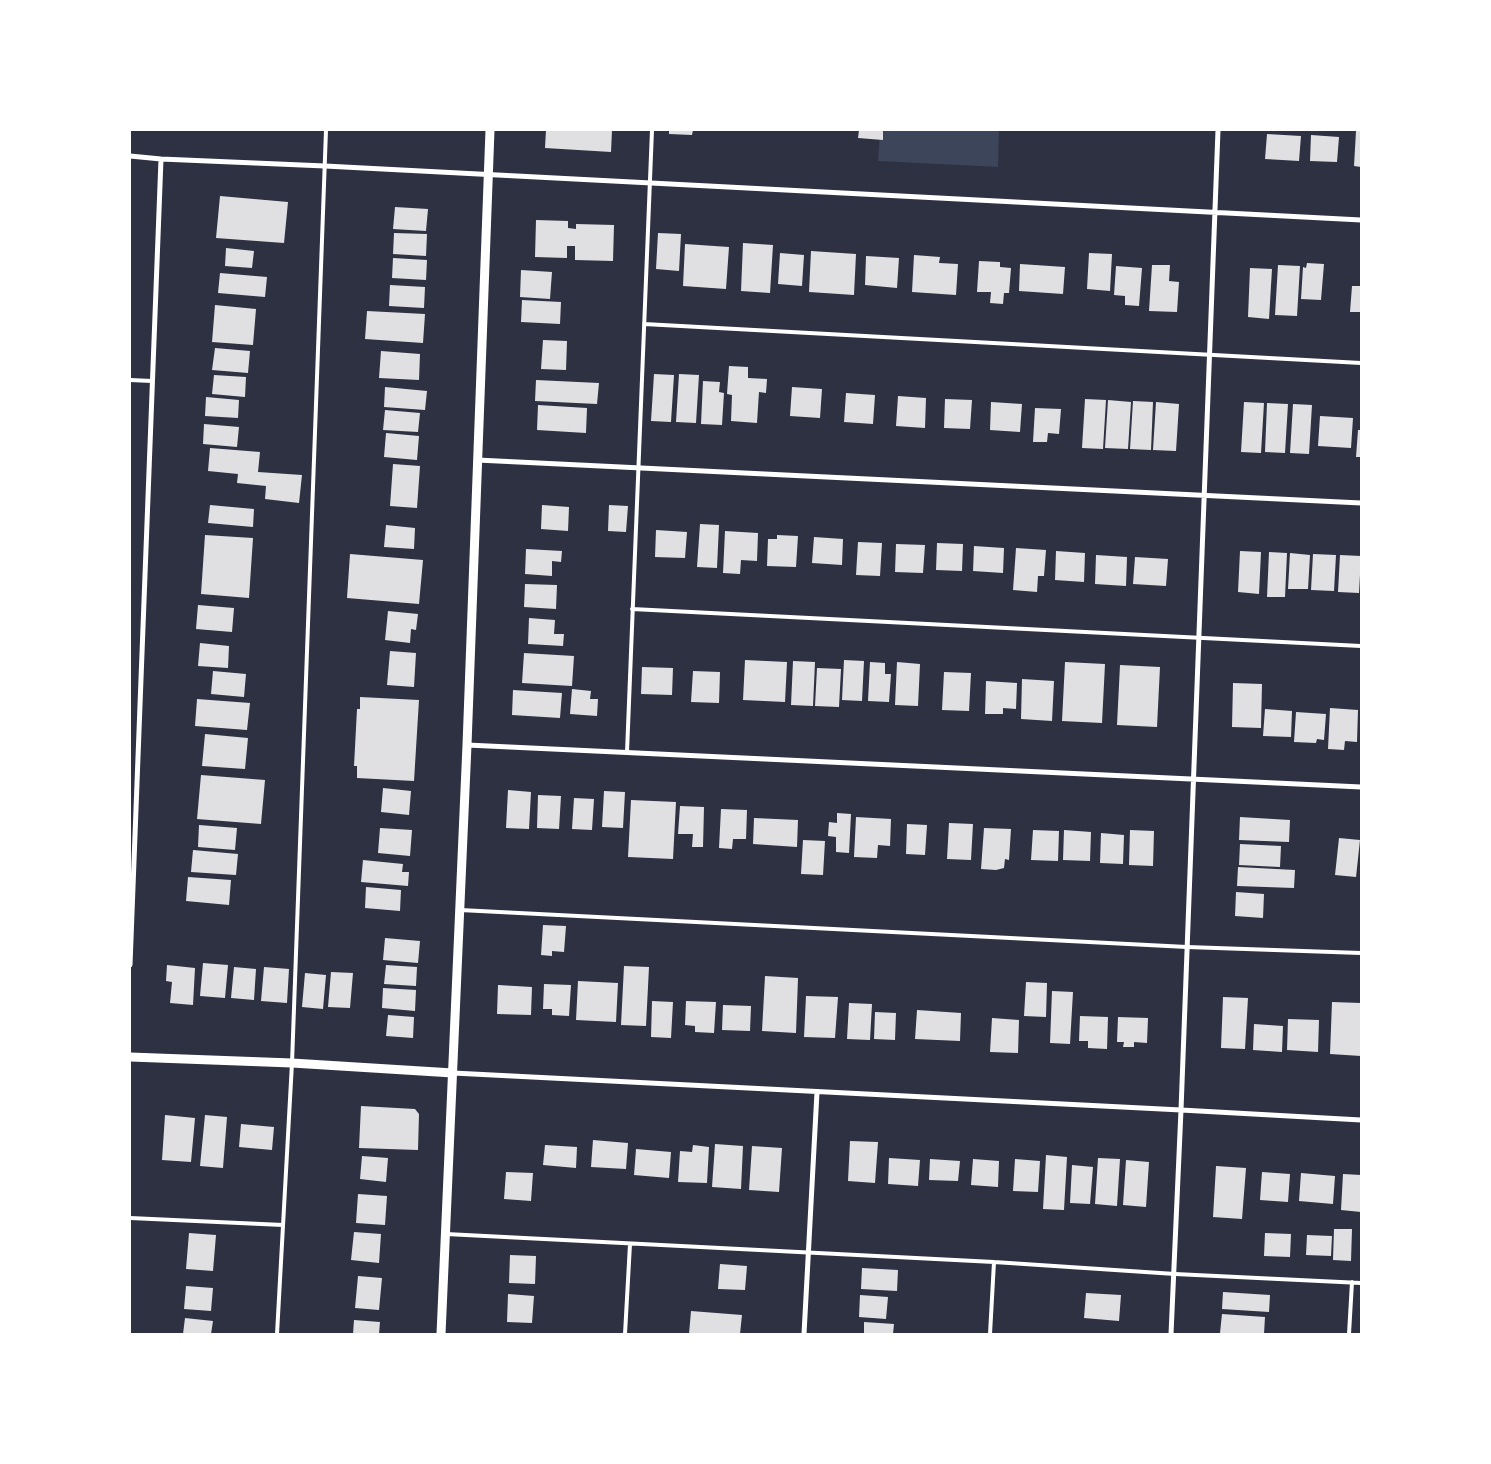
<!DOCTYPE html>
<style>
body{margin:0}
#map{position:relative;width:1491px;height:1464px;overflow:hidden;background:#2d3142;font-family:"Roboto Condensed",sans-serif}
canvas{display:block}
.frame{position:absolute;inset:0;border:131px solid #fff;pointer-events:none}
</style>
<div id="map">
<canvas width="1491" height="1464"></canvas>
<div class="frame"></div>
</div>
<script>
const g = document.querySelector('canvas').getContext('2d');
g.lineJoin = 'round';
function fillPath(path, color) { g.fillStyle = color; g.fill(path, 'evenodd'); }
function strokePath(path, color, width, dash) { g.strokeStyle = color; g.lineWidth = width; g.lineCap = dash ? 'butt' : 'round'; g.setLineDash(dash || []); g.stroke(path); }
fillPath(new Path2D(`
 M880,130H999L998,167L878,161Z`), '#3c4559');
fillPath(new Path2D(`
 M546,130H612L611,152L545,148Z
 M669,130H693L692,135L669,134Z
 M859,130H883V140L858,138Z
 M1356,131H1361V167L1354,166Z
 M1267,134L1301,136L1299,161L1265,159Z
 M1311,135L1339,137L1337,162L1310,161Z
 M220,196L288,202L284,243L216,238Z
 M395,207L428,209L426,231L393,229Z
 M536,220L568,221V228L576,229V224L614,225L613,261L575,260V246H567V258L535,257Z
 M394,233L427,234L426,256L393,254Z
 M658,233L681,234L679,271L656,269Z
 M743,243L773,245L770,293L741,291Z
 M685,244L729,247L726,289L683,286Z
 M226,248L254,251L252,268L225,266Z
 M811,251L856,254L854,295L809,292Z
 M780,253L804,255L802,286L778,284Z
 M1089,253L1112,254L1110,291L1087,289Z
 M914,255L940,257L939,263L958,264L956,295L912,292Z
 M866,256L899,258L897,288L865,285Z
 M393,258L427,260L426,280L392,278Z
 M979,261L1000,262V267L1011,268L1009,293H1004L1003,304L990,303L991,292H977Z
 M1307,263L1324,264L1321,300L1301,299L1303,267L1306,268Z
 M1020,264L1065,267L1063,294L1019,291Z
 M1152,265H1170L1169,281L1179,282L1177,312L1149,311Z
 M1278,265L1300,266L1297,316L1275,315Z
 M1116,266L1142,268L1139,306L1125,305V296L1114,295Z
 M1250,268L1272,269L1269,319L1248,317Z
 M521,270L552,272L550,299L520,297Z
 M220,273L267,277L265,297L218,293Z
 M390,285L425,287L424,308L389,306Z
 M1352,286H1361V312H1350Z
 M522,300L561,302L560,324L521,322Z
 M215,305L256,309L253,345L212,342Z
 M367,311L425,314L423,343L365,339Z
 M543,340L567,341L566,370L541,369Z
 M215,348L250,351L248,373L212,370Z
 M381,351L420,354L419,380L379,378Z
 M729,366L748,367V378L767,379L766,393L759,392L757,423L731,421L732,395L727,394Z
 M654,374L674,375L671,422L651,421Z
 M679,374L699,375L696,423L676,422Z
 M214,375L246,377L245,397L212,394Z
 M536,380L599,383L597,404L535,401Z
 M703,381L720,382L719,392L724,393L722,425L701,424Z
 M385,387L427,391L425,410L384,407Z
 M792,387L822,389L820,418L790,416Z
 M846,393L875,395L873,424L844,422Z
 M898,396L926,398L925,428L896,426Z
 M206,397L239,400L238,418L205,416Z
 M945,399L972,400L970,429L944,428Z
 M1085,399L1106,400L1103,449L1082,448Z
 M1108,400L1131,402L1128,449L1105,448Z
 M1133,401L1153,402L1151,450L1130,449Z
 M991,402L1022,404L1020,432L990,430Z
 M1156,402L1179,404L1176,451L1153,450Z
 M1244,402L1264,403L1261,453L1241,452Z
 M1267,403L1288,404L1285,453L1265,452Z
 M1293,404L1312,405L1309,454L1290,453Z
 M538,405L587,408L586,433L537,430Z
 M1035,408L1061,409L1059,434L1048,433L1047,442H1033Z
 M385,410L420,413L418,432L383,430Z
 M1320,416L1353,418L1351,448L1318,446Z
 M204,424L239,427L237,447L203,444Z
 M1358,430H1361V457H1356Z
 M386,433L419,436L417,460L384,457Z
 M210,448L260,452L258,472L302,475L299,503L265,499L266,486L237,483L238,474L208,471Z
 M393,464L420,466L417,508L390,506Z
 M210,505L254,509L253,527L208,523Z
 M542,505L569,507L568,531L541,529Z
 M609,505L628,506L626,532L608,531Z
 M700,524L719,525L717,568L697,567Z
 M386,525L415,528L414,549L384,547Z
 M656,530L687,532L685,558L655,557Z
 M725,531L758,533L757,561L741,560L740,574L723,573Z
 M205,535L253,538L249,598L201,594Z
 M777,535L798,536L796,567L767,566L768,539H777Z
 M814,537L843,539L842,565L812,563Z
 M858,542L882,543L880,576L856,575Z
 M937,543L963,544L962,571L936,570Z
 M896,544L925,545L923,573L895,572Z
 M974,546L1004,548L1003,573L973,571Z
 M1016,548L1046,550L1044,576H1038L1037,592L1013,590Z
 M526,549L562,551L561,562L552,561V576L525,574Z
 M1056,551L1085,553L1084,582L1055,580Z
 M1240,551L1261,552L1259,594L1238,592Z
 M1269,552L1287,553L1285,597H1267Z
 M1290,553L1310,555L1308,589H1288Z
 M350,554L423,560L419,604L347,598Z
 M1313,554L1336,555L1334,591L1311,590Z
 M1096,555L1127,557L1126,586L1095,584Z
 M1340,555L1361,556L1359,593L1338,592Z
 M1135,557L1168,559L1166,586L1133,584Z
 M525,584L557,585L556,609L524,607Z
 M198,605L234,608L232,632L196,629Z
 M388,611L418,614L416,630L411,629L410,643L385,640Z
 M529,618L555,620L554,634H564L563,646L528,644Z
 M200,643L229,646L228,668L198,666Z
 M390,651L416,653L414,687L387,685Z
 M524,653L574,656L572,686L522,683Z
 M745,660L787,662L785,702L743,700Z
 M844,660L864,661L862,701L842,700Z
 M793,661L815,662L813,706L791,705Z
 M870,662L885,663V674H891L889,702L868,701Z
 M897,662L920,664L918,706L895,705Z
 M1065,662L1105,664L1102,723L1062,721Z
 M1120,665L1160,667L1157,727L1117,725Z
 M642,667L673,668L672,695L641,694Z
 M817,668L841,669L839,707L815,706Z
 M213,671L246,674L244,697L211,694Z
 M693,671L720,672L719,703L691,702Z
 M944,672L971,673L969,711L942,710Z
 M1022,679L1054,681L1052,721L1021,719Z
 M986,681L1017,683L1016,709L1003,708V714H985Z
 M1233,683L1262,684L1261,728L1232,727Z
 M572,689L591,691L590,699H598L597,716L570,714Z
 M513,690L562,693L560,718L512,715Z
 M360,697L419,700L414,781L357,778V766H354L357,709H360Z
 M197,699L250,703L247,730L195,726Z
 M1330,708L1358,710L1357,742L1345,741L1344,750L1328,749Z
 M1265,709L1292,711L1291,737L1263,736Z
 M1296,712L1326,714L1324,740L1317,739L1316,743L1294,742Z
 M205,734L248,738L245,769L202,766Z
 M201,775L265,780L261,824L197,819Z
 M383,788L411,791L409,815L381,812Z
 M508,790L531,792L529,829L506,828Z
 M604,791L625,792L623,828L602,827Z
 M538,795L561,796L559,829L537,828Z
 M574,798L594,799L592,830L572,829Z
 M631,800L676,802L673,859L628,857Z
 M680,806L704,807L703,847H692L693,834H678Z
 M721,809L747,810L746,839H733L732,849L719,848Z
 M837,813L851,814L849,853L836,852V837L828,836L829,822L837,823Z
 M856,817L891,819L890,846L878,845L877,858L854,857Z
 M1240,817L1290,820L1289,842L1239,840Z
 M754,818L798,820L797,847L753,844Z
 M949,823L973,824L971,860L947,859Z
 M907,824L927,825L925,855L906,854Z
 M199,825L237,828L235,850L198,847Z
 M380,828L412,830L410,856L378,853Z
 M984,828L1011,829L1009,860L1005,859L1004,868L996,870L981,869Z
 M1033,830L1059,831L1058,861L1031,860Z
 M1064,830L1091,832L1090,861L1063,860Z
 M1130,830L1154,831L1153,866L1129,865Z
 M1101,833L1124,835L1123,864L1100,863Z
 M1339,838L1360,840L1356,877L1335,875Z
 M803,840L825,841L823,875L801,874Z
 M1240,844L1281,846L1280,867L1239,865Z
 M193,850L238,854L236,875L191,872Z
 M363,860L403,864L402,872H409L408,886L361,882Z
 M1238,867L1295,870L1294,888L1237,886Z
 M188,877L231,880L229,905L186,901Z
 M366,887L401,890L400,911L365,908Z
 M1236,892L1264,894L1263,918L1235,916Z
 M543,925L566,926L564,952L552,951V956L541,955Z
 M385,938L420,941L418,963L383,960Z
 M203,963L228,965L225,998L200,996Z
 M167,965L195,968L193,1005L170,1003L172,982L166,981Z
 M386,965L417,967L416,986L384,984Z
 M624,966L649,967L646,1026L621,1025Z
 M234,967L256,969L254,1000L231,998Z
 M264,967L289,969L287,1003L261,1001Z
 M331,972L353,973L350,1008L328,1007Z
 M305,973L326,975L323,1009L302,1007Z
 M765,976L798,978L796,1033L762,1031Z
 M578,981L618,983L616,1022L576,1020Z
 M1026,982L1047,983L1046,1017L1024,1016Z
 M544,984L571,985L569,1016L552,1015V1009H543Z
 M498,985L532,987L531,1015L497,1014Z
 M383,988L416,990L415,1011L382,1008Z
 M1052,991L1073,992L1070,1044L1050,1043Z
 M806,996L838,997L835,1038L804,1037Z
 M1223,997L1248,998L1245,1049L1221,1048Z
 M652,1001L673,1002L671,1038L651,1037Z
 M686,1001L716,1002L714,1033L695,1032V1026L685,1025Z
 M1332,1002L1361,1003V1056L1330,1054Z
 M849,1003L872,1004L870,1040L847,1039Z
 M723,1005L751,1006L750,1031L722,1030Z
 M917,1010L961,1013L960,1041L915,1039Z
 M875,1012L896,1013L895,1040L874,1039Z
 M388,1015L414,1017L413,1038L386,1036Z
 M1080,1016L1108,1017L1107,1049L1088,1048V1041H1079Z
 M1118,1017L1148,1018L1147,1043L1134,1042V1047H1123L1124,1042H1117Z
 M992,1018L1019,1020L1018,1053L990,1052Z
 M1288,1019L1319,1020L1318,1052L1287,1050Z
 M1254,1024L1283,1026L1282,1052L1253,1050Z
 M361,1106L415,1109L419,1114L418,1150L359,1148Z
 M165,1115L195,1118L191,1162L162,1160Z
 M205,1115L227,1117L223,1168L200,1166Z
 M241,1124L274,1127L272,1150L239,1147Z
 M593,1140L628,1143L626,1169L591,1167Z
 M850,1141L878,1142L875,1183L848,1181Z
 M715,1144L743,1146L741,1189L712,1187Z
 M545,1145L577,1147L576,1168L543,1165Z
 M693,1145L709,1147L707,1183L678,1182L680,1151L692,1152Z
 M752,1146L782,1148L779,1192L749,1190Z
 M636,1149L671,1152L669,1178L634,1175Z
 M1046,1155L1067,1157L1064,1210L1043,1209Z
 M362,1156L388,1158L386,1182L360,1179Z
 M889,1158L920,1160L918,1186L888,1184Z
 M1098,1158L1120,1159L1117,1206L1095,1204Z
 M930,1159L960,1161L958,1181L929,1180Z
 M973,1159L999,1161L998,1187L971,1185Z
 M1015,1159L1040,1161L1038,1192L1013,1191Z
 M1126,1160L1149,1162L1146,1207L1123,1205Z
 M1072,1165L1093,1167L1090,1204L1070,1203Z
 M1216,1166L1246,1168L1242,1219L1213,1217Z
 M506,1172L533,1173L531,1201L504,1199Z
 M1262,1172L1290,1174L1288,1202L1260,1200Z
 M1301,1173L1335,1176L1333,1204L1299,1201Z
 M1343,1174L1361,1175V1212L1341,1210Z
 M358,1194L387,1196L385,1225L356,1223Z
 M1334,1229H1352L1351,1261L1333,1260Z
 M354,1232L381,1234L379,1263L351,1260Z
 M189,1233L216,1235L213,1271L186,1269Z
 M1265,1233L1291,1234L1290,1257L1264,1256Z
 M1307,1235L1332,1236L1331,1256L1306,1255Z
 M510,1255L536,1256L535,1284L509,1283Z
 M720,1264L747,1266L745,1290L718,1289Z
 M862,1268L898,1270L897,1291L861,1289Z
 M358,1276L382,1278L379,1310L355,1308Z
 M186,1286L213,1288L211,1311L184,1309Z
 M1223,1292L1270,1295L1269,1312L1222,1309Z
 M1086,1293L1121,1295L1119,1321L1084,1318Z
 M508,1294L534,1296L532,1323L507,1322Z
 M860,1295L888,1297L886,1319L859,1317Z
 M691,1311L742,1315L740,1334H689Z
 M1222,1314L1265,1317L1264,1334L1220,1333Z
 M185,1318L213,1321L211,1334H183Z
 M354,1320L380,1322L379,1334H353Z
 M864,1322L894,1324L893,1334H864Z`), '#e0e0e3');
strokePath(new Path2D(`
 M644,324L1361,363
 M130,380L152,381
 M632,609L1361,646
 M627,752L652,130
 M460,910L1187,947L1361,953
 M130,1218L283,1225
 M446,1234L994,1262L1175,1274L1361,1283
 M277,1334L292,1063L326,130
 M625,1334L630,1244
 M990,1334L994,1262
 M1349,1334L1352,1282`), '#fff', 4);
strokePath(new Path2D(`
 M130,156L161,159L325,166L1361,220
 M477,460L1361,503
 M467,745L1361,787
 M130,965L161,159
 M453,1073L1181,1110L1361,1120
 M804,1334L817,1092
 M1171,1334L1181,1110L1218,130`), '#fff', 5);
strokePath(new Path2D(`
 M130,1057L292,1063L453,1073
 M441,1334L467,745L490,130`), '#fff', 9);
</script>
